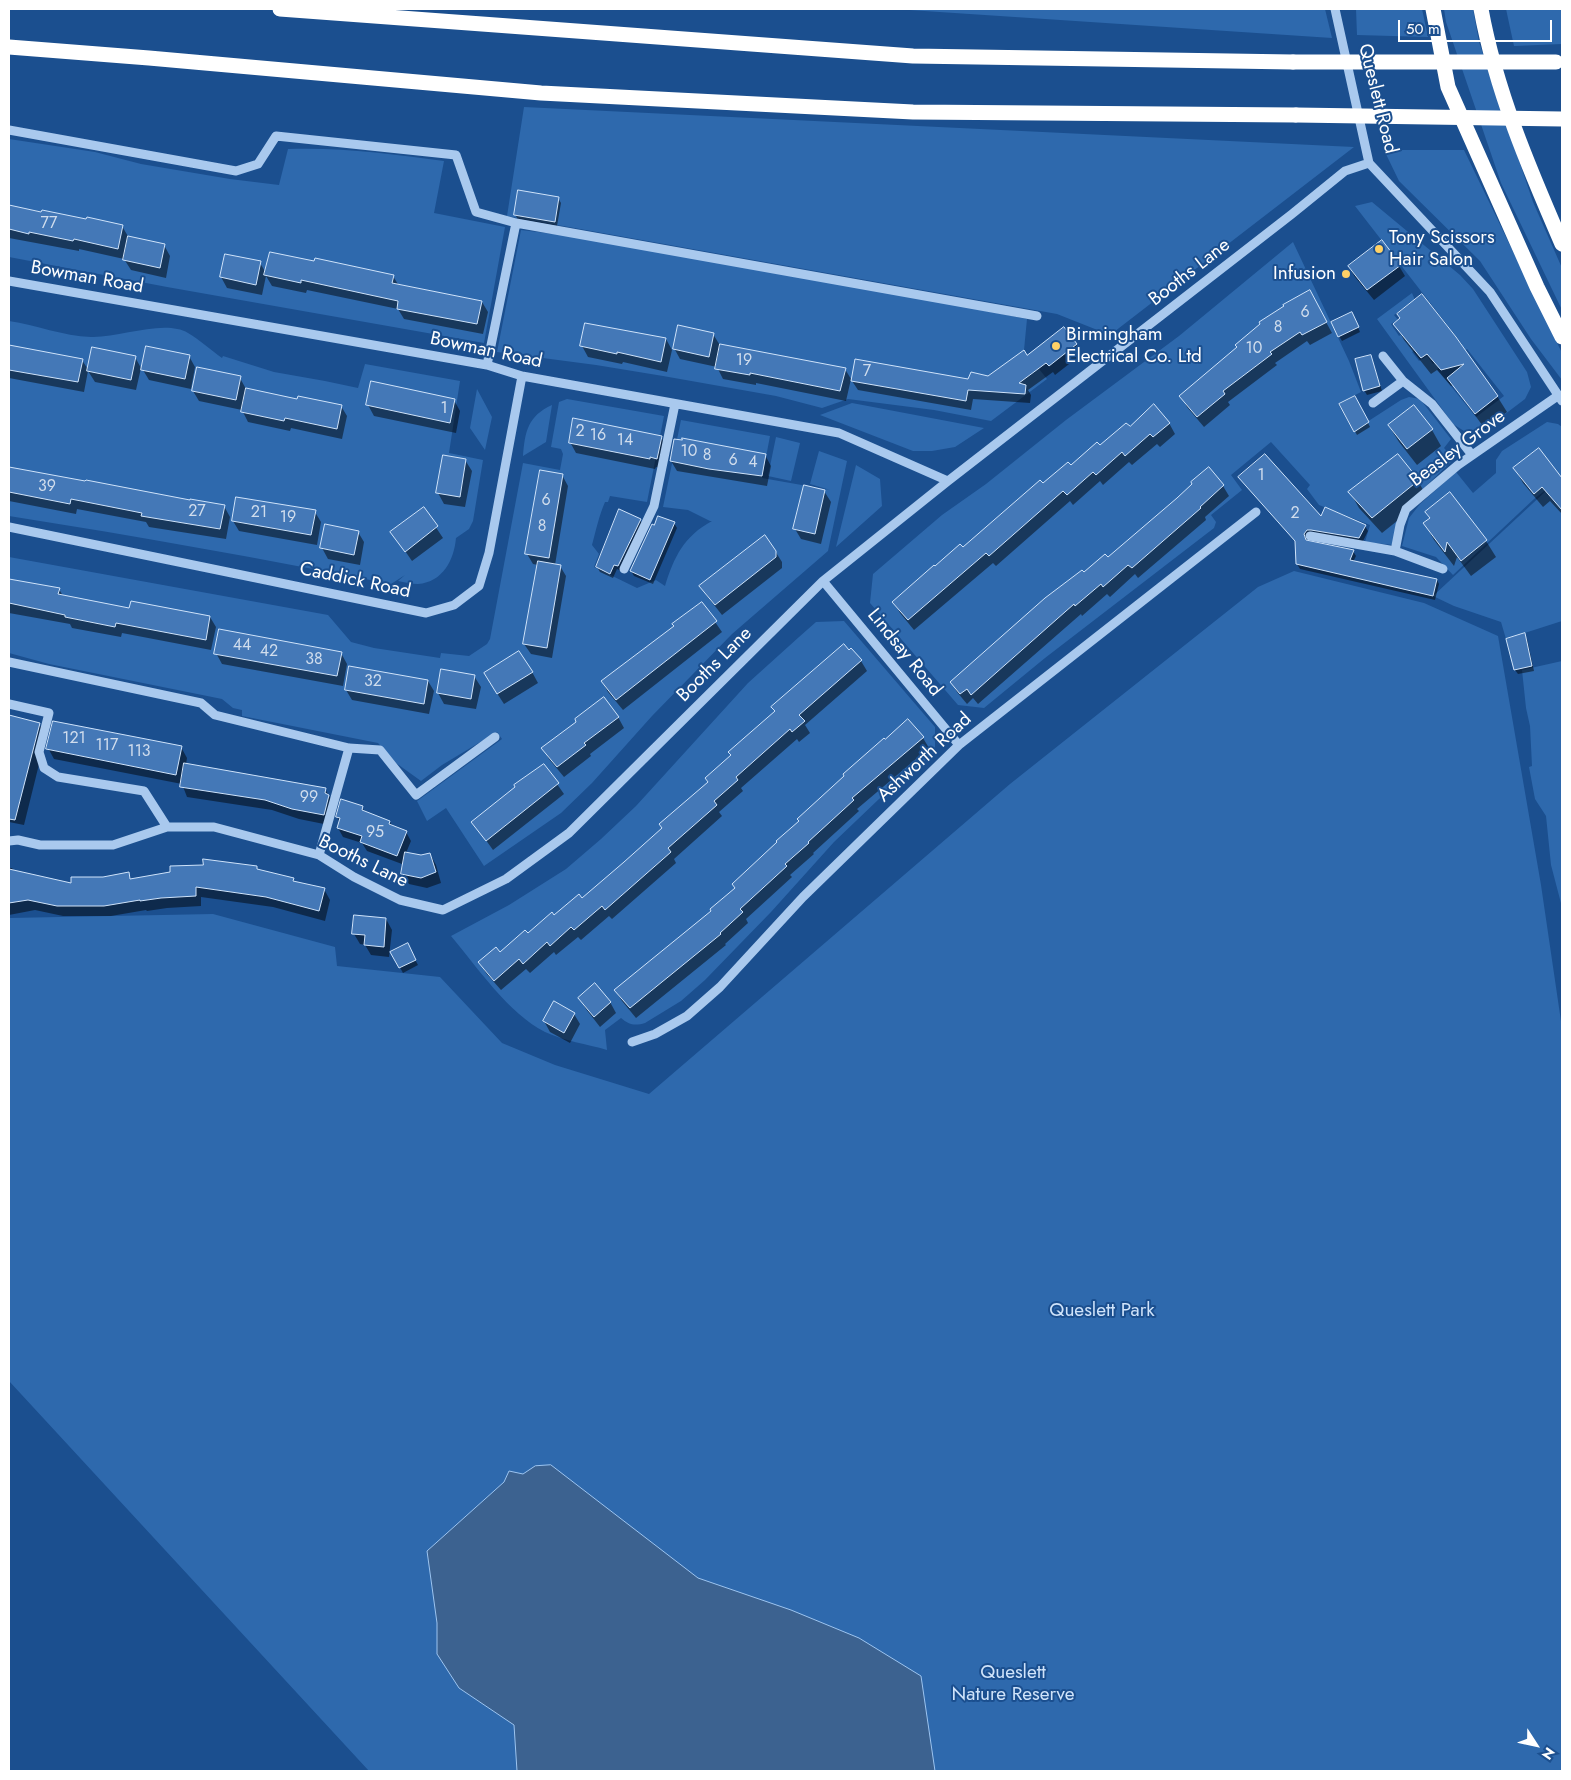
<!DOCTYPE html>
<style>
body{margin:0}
#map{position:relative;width:1571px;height:1780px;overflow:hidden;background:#1b4f8f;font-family:Jost,sans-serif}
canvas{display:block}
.frame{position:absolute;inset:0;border:10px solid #fff;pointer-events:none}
.north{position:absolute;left:1511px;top:1720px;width:50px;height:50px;-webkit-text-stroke:4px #1b4f8f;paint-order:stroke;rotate:125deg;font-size:14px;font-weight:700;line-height:20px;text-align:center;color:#fff}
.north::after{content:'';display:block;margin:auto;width:18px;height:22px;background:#fff;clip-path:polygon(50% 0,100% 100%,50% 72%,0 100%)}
.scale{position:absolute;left:1398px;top:20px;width:154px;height:22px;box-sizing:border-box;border:2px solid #fff;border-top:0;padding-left:6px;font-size:15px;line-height:18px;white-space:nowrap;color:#fff;-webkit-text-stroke:4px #1b4f8f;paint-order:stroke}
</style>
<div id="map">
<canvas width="1571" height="1780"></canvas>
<div class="frame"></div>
<div class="north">N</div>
<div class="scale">50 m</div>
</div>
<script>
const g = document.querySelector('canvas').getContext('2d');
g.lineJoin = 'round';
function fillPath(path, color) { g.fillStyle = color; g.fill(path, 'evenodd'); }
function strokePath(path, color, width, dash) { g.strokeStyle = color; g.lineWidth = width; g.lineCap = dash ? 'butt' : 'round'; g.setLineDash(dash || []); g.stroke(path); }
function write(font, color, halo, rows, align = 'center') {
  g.font = font + ' Jost,sans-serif'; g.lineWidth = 4; g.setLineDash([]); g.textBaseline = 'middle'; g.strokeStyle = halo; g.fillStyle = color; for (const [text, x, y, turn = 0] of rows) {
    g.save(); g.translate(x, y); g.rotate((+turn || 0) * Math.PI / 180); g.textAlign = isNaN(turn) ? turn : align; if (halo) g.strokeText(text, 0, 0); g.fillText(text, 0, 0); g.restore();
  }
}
fillPath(new Path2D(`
 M894,9H1325L1332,38Z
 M1356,9H1422L1428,37L1357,35Z
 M1444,9H1473L1479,42L1533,202L1562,268V310L1501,183L1446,22Z
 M1506,9H1562V44L1514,46Z
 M524,107L1354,147L1110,335L1057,314L507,216Z
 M9,139L95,152L141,164L230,179L279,185L288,149C340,147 392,154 444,161L434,213L505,227L484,343L167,287L9,257Z
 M1384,150H1464L1562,353V380L1531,339L1480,261L1399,181Z
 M1372,202L1460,275L1473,289L1527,372L1531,387L1525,399L1492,424L1476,433L1464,431L1453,424L1377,319L1412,293L1415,300L1394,315L1398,320L1391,324L1399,336L1408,330L1420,347L1412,352L1419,361L1427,356L1433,364L1462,344L1355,206ZM1467,349L1504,396L1476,417L1437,369Z
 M521,230L596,239L926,299L1027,319L1024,350L1047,379L991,421L934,410L848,399L822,408L776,396L663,376L596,365L497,352Z
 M1293,242L1349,361L1361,392L1338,404L1353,431L1401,400L1409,397L1420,399L1451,439L1444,448L1454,459L1400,511L1393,545L1365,542L1370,525L1319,505L1307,489L1310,485L1271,442L1231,475L1242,490L1211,515L1216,522L1214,528L1045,658L984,708L958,705L870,603L873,574L942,515L986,484L1066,420L1179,336Z
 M9,321C36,325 63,336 91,337C120,338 164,319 188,333C200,340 211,350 222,358L223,356L274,372L325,381L358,388L365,364L460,381L449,453L483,460L473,521L469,529L456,538C454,560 443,582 418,584C412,584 404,582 398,581L405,575L391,584C264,559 137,536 9,516Z
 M477,389L492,417L485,450L470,428Z
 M567,399L664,416L647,502L610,496L608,502H605C599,516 596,530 592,545L599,554L594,567L637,588L656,580L665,586C674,557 684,536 712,521H710L688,510L663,507L681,420L770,436L762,478L830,490L810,484L819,451L847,461L828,551L732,634L652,716L592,783L561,813L484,866L446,808L427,821L417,801L502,739L497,732L442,765L421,781L396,763L378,743L242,716V710L233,708L222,699L49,664L9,653V557L328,615L351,642L374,648L440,658L441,653L469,656L487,644L490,639L523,463L560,470L563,454L561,449L551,447L559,402Z
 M852,403L984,428L955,447L932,451H913L820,415Z
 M552,405L546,442L523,456C525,431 528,416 552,405Z
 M1547,422L1558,424L1562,427V477L1534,499L1453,575L1436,557L1402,546L1409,518L1420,504L1456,472L1473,493L1496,473V460L1502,451Z
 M776,437L800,443L791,481L768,476Z
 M856,465L880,479L882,506L836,547Z
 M1546,491L1554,502L1562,494V621L1506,639L1501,622L1454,606L1433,596Z
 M1294,571L1424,603L1498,636L1541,885L1562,1028V1771H369L9,1381V918L213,914L335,947L337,966L440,977L502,1043L555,1065L649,1094L1010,784L1258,587Z
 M844,621L935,727V752L879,799L834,842L771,912L705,980L681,1001L645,1023C635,1026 629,1025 621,1018L605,1030L607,1050C587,1044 564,1041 545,1032C509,1014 477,967 451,936L509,905L566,869L601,839L636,806L748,683L799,637L816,622Z
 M1562,661V907L1551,865L1546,816L1535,799L1529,767L1532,766L1530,726L1526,708L1522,670Z`), '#2e69ad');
const water = new Path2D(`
 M551,1465L698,1578L791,1610L859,1638L921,1676L935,1771H517L514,1725L459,1688L437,1654V1623L427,1551L504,1482L509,1471L523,1474L535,1466Z`);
fillPath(water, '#3c6290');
strokePath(water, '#9cc4f0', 1);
fillPath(new Path2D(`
 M558,198L561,203L557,226L518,219L515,215Z
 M9,206L122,226L129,238L164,245L170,256L166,278L131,270L124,259L79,249V251L9,238Z
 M260,263L266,273L315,263L393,276L399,286L482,302L488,312L483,334L404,319L398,309L307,290L306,293L272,286L266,276L262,295L227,288L221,277Z
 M1399,266L1405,276L1374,300L1355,277L1349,267Z
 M1422,296L1497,396L1507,412L1485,429L1453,385L1451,386L1437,370L1431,374L1404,340L1395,324L1401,319Z
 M1315,302L1332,333L1310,345L1307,341L1275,363L1277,365L1228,402L1230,405L1204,427L1187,407L1181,396L1238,347L1261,324Z
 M1354,318L1360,332L1342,341L1339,336Z
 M713,334L721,347L845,369L851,379L846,401L756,383V385L723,379L717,367L680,359L674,348Z
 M666,339L672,350L667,372L623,362L622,364L588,357L582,346Z
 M1076,344L1082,354L1055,375L1053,372L1028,390L1031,395L1030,403L973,399L971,410L858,390L852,381L969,380L989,377Z
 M9,346L82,360L89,371L135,357L141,368L136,390L95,382L88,371L84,392L9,378Z
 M189,356L195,367L191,389L149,380L143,370Z
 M1371,356L1382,391L1367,395L1364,390Z
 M240,378L246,389L298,400L341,406L347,416L342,439L291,428L290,431L248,422L242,410L199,401L193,391Z
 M1355,397L1370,427L1357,435L1340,404Z
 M454,400L460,411L456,433L374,416L368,405Z
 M1169,423L1175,434L1160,447L1157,444L1132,465L1129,462L1103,485L1100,481L1073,505L1070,501L996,566L993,563L914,630L900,613L894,602L934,567L963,549L1043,485L1129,428Z
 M1389,426L1432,430L1441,446L1417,465L1399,442Z
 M661,437L667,448L663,469L656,467L655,469L576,453L570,442Z
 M765,455L771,466L767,486L677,471L671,461Z
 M465,460L472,471L465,507L444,504L438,493Z
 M9,468L191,502L224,506L230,517L226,539L149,527L146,522L77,509L76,514L9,501Z
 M1515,469L1558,474L1562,482V514L1550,501L1543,507L1523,483Z
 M562,475L568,486L555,565L560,566L566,576L552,658L531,654L524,644L538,565L533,564L527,554Z
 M1418,481L1427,497L1382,533L1359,508L1350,492Z
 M1243,482L1321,518L1365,526L1368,531L1362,543L1310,535L1306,540V542L1353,551L1356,556L1353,562L1437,580L1439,584L1435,600L1300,569L1297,564L1296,542Z
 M1223,486L1229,496L1205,517L1206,520L1138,578L1135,574L1110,597L1107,594L1082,616L1081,614L978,704L973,698L967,704L957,692L951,682L1084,574L1108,559L1178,499Z
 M824,491L831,502L821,544L801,539L795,529Z
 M1450,494L1486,541L1496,557L1471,576L1457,557L1454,566L1434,540L1425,524L1431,519L1427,512Z
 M423,508L443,538L412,561L392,532Z
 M315,512L321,522L317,545L239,531L233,521Z
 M640,520L643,525L621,571L617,569L613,578L600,572L597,567Z
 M674,523L677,528L653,584L634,576L631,571Z
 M358,532L364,542L360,565L328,559L322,548Z
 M775,551L782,562V568L722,615L707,596L701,586Z
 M9,580L59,589L63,596L130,609L210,617L216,627L211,650L122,633L121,637L72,628L70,624L9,613Z
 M702,603L722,632L623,710L608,692L602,681L675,626Z
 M1524,635L1527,639L1534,671L1518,674L1515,670Z
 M216,653H341L347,664L343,686L222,664Z
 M861,661L867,671L805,725L810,733L799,742L797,739L741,788L743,791L719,812L722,816L674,859L676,863L612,919L609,916L581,940L578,937L556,955L554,952L530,973L526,969L501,990L486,973L480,963L500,953L582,900Z
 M532,672L538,683L504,704L491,684Z
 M474,676L481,687L476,709L444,704L438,693Z
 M428,681L434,691L429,714L352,700L346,690Z
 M9,717L39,724L46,736L24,825L9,822Z
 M618,717L624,728L590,754L591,756L564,777L549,759L543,748Z
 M923,738L929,748L857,809L859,811L813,853L814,854L790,875L792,877L746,919L748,923L725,944L726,945L636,1018L622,1001L616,991L713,911L800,821Z
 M181,747L187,758L186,764L325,789L335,806L329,825L299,819L272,810L187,797L182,784L54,759L48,748Z
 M557,784L564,794L493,850L473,822Z
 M362,807L365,812L390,822L392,826L406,832L411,841L406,853L421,856L430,854L436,865L441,883L427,888L409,884L402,873L404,859L402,864L367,851L362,843L343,837L338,828L340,822L337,817Z
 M256,867L259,871L293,879L295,883L324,889L330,900L325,921L273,907L201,897V906L167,908L147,911L146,910L111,916H63L35,910L9,915V868H12L14,871L73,884L128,874L131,880Z
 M386,919L392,930L389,957L371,955L365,945L360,944L354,934Z
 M410,950L418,965L403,973L392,953Z
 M580,999L610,1002L616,1013L600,1027L586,1009Z
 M574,1014L580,1024L570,1043L550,1032L544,1021Z`), '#0007');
const building = new Path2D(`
 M518,190L559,197L555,222L514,215Z
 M9,205L41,212L42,210L86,219L87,217L123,225L118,249L74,239L73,241L29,232V234L9,229Z
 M128,236L165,244L160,268L123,260Z
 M1382,240L1401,265L1367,290L1348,266Z
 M270,252L314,261L315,258L394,275L392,283L482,301L477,324L397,309L398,301L301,280V283L264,275Z
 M225,254L261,261L256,285L220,277Z
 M1310,290L1327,322L1302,335L1300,332L1270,352L1272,354L1223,391L1225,394L1197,417L1179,396L1237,347L1235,345L1260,324L1259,322L1284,306L1283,305Z
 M1422,294L1456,337L1498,396L1475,414L1447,378L1464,364L1441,370L1427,354L1421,358L1393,324L1400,318L1397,314Z
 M1352,312L1359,327L1338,337L1331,322Z
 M585,323L666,338L661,362L617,352V354L580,346Z
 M678,325L714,333L709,357L673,349Z
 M1064,327L1077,344L1049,366L1046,363L1019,383L1026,385L1025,394L968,390L966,401L851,381L855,359L968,379L971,372L988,376L1024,350L1027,355Z
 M720,344L846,368L840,391L750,373V375L715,369Z
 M9,345L83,359L78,382L9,370Z
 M146,346L190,355L185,379L141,370Z
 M92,347L136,356L131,380L87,371Z
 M1371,355L1380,386L1363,391L1355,359Z
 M197,367L241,376L236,400L192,391Z
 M371,381L455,399L450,423L366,405Z
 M246,388L297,399L298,396L342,405L337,429L285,418L284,421L241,412Z
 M1355,396L1369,422L1354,432L1339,404Z
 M1154,404L1170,423L1153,437L1150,434L1125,456L1122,452L1096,475L1093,472L1067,495L1063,491L989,556L986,553L908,620L892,602L934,565L935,566L960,544L963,547L1040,480L1043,483L1068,462L1071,465L1097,442L1100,445L1126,423L1130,426Z
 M1414,405L1433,429L1407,449L1388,425Z
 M573,418L662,436L657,459L650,457V459L569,443Z
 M682,438L766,454L762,476L709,469L670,461L674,439L682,440Z
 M1539,448L1562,478V510L1542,487L1534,494L1513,468Z
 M1265,454L1321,516L1325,507L1366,525L1359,538L1311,530H1307L1304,534L1306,540L1354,550L1350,560L1437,579L1433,596L1296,564L1295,541L1238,477Z
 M1398,454L1419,480L1372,518L1348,492Z
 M443,455L466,459L460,497L436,493Z
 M9,467L85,481L86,480L190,500V499L225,505L220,529L141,516L142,513L71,499L70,504L9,492Z
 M1209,467L1224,485L1200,507L1201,508L1132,568L1128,565L1103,587L1101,584L1075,606L1074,604L971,695L967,689L960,694L950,682L1045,598L1082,570L1084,572L1105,554L1108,557L1177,498L1192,484L1191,482Z
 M540,470L563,474L549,558L525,554Z
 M804,485L825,490L815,534L793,529Z
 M1450,492L1487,540L1461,561L1447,542L1445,552L1423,523L1430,518L1425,512Z
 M236,497L316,510L311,535L232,521Z
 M424,507L438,526L405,552L390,532Z
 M619,509L641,519L618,566L614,565L610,574L596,567Z
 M658,516L675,522L650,580L630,571L652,524L654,525Z
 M325,524L359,531L354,555L320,548Z
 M765,535L776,551V557L715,605L699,586Z
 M538,561L561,565L547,648L523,644Z
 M9,579L60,588L58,594L129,608L131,601L210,616L206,640L116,623L115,627L65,617V615L9,603Z
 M702,602L717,621L616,700L601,681L674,626L672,624Z
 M219,629L342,652L337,676L214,654Z
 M1525,633L1532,666L1514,670L1506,639Z
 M844,644L849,650L851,648L862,660L799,715L805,721L792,732L790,729L736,777L738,780L714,801L717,805L668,848L671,852L605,910L602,906L574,930L571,927L550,946L547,942L523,964L519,959L494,981L478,962L496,947L500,952L525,930L528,933L552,912L554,915L579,894L582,898L624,862L662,828L659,824L708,782L705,778L731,755L728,752L775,711L771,707Z
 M519,651L533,672L497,694L484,673Z
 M349,666L428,680L424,704L345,690Z
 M441,669L475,675L471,699L437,693Z
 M604,697L619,717L584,743L586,745L557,767L541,748L576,722L575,719Z
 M9,715L40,723L15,820L9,819Z
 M908,719L924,737L852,798L854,800L808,842L809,843L785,864L787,866L740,909L743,912L720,933L721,934L630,1008L614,990L711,911L710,909L735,888L732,884L777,842L776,841L799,821L797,819L844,776L843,774L884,738L885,739Z
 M53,721L182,746L176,775L46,749Z
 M184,763L326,788L325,793L329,795L324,815L292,809L265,800L180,787Z
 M544,764L559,783L486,841L471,822L515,787L514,785Z
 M341,799L363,806L362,810L390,821L389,824L407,831L397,856L360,842L362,836L337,828L340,818L336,817Z
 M405,852L421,855L430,853L436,872L421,878L401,874Z
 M203,859L257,866V869L294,878L293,881L325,888L319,911L266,897L196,887V896L161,898L140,901V900L104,906H57L28,900L9,903V869L71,883V877H103L129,872L130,879L170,872V866L203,865Z
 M354,915L386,918L384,947L364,945L365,935L352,934Z
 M408,943L416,960L399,968L390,952Z
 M595,983L611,1002L594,1017L578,998Z
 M554,1001L575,1013L564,1033L543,1021Z`);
fillPath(building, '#4478b7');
strokePath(building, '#cfe3fa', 1);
strokePath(new Path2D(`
 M1335,9L1369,163L1490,292L1562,401
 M9,130L236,171L258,164L276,136L456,155L476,212L516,223L1037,316
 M9,281L487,365L522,376L839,433L948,481
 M1383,356L1403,381
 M487,365L516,223
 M1373,403L1403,381L1432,404L1472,455
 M9,527L426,613L454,605L479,586L489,553L522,376
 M1310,536L1395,551
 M624,569L654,506L675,404
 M1443,569L1395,551L1400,525L1406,509L1458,465L1559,395
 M823,581L959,745
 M9,662L201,703L215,715L349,748L380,750L416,795L495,737
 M9,704L49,713L39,752L44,768L58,777L144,791L167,827
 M9,841L18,840L40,845H113L167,827H214L319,855L354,877L400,900L443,910L506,879L569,833L823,581L948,481L1292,214L1345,171L1369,163
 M319,855L349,748
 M632,1042L655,1034L687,1016L720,987L803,897L959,745L1256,512`), '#a9c9ee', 9);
strokePath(new Path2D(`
 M280,9L913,56L1293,62
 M1433,9L1448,87L1537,287L1562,337
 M1481,9C1496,91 1529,168 1562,244
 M9,47L149,58L541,93L913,112L1296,115`), '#fff', 15);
strokePath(new Path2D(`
 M1293,62H1556
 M1296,115L1562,119`), '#fff', 15);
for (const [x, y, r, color] of [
 [1379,249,5,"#ffd166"],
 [1346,274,5,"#ffd166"],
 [1056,346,5,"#ffd166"]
]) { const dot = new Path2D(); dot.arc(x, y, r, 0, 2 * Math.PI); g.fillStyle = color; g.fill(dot); strokePath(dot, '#1b4f8f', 2); }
write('16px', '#d0dded', null, [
 ["77",49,224],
 ["6",1305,313],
 ["8",1278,328],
 ["10",1254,349],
 ["19",744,361],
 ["7",867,372],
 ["1",444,409],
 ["2",580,432],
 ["16",598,436],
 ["14",625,441],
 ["10",689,452],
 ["8",707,456],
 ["6",733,461],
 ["4",753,463],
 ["1",1261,476],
 ["39",47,487],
 ["6",546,501],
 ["27",197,512],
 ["21",259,513],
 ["2",1295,514],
 ["19",288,518],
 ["8",542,527],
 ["44",242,646],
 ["42",269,652],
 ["38",314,660],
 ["32",373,682],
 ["121",74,739],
 ["117",107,746],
 ["113",139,752],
 ["99",309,798],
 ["95",375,833]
]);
write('19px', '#fff', '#1b4f8f', [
 ["Queslett Road",1377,99,76],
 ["Booths Lane",1190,273,-38],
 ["Bowman Road",87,278,10],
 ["Bowman Road",486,351,12],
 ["Beasley Grove",1458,449,-37],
 ["Caddick Road",355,581,12],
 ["Lindsay Road",904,653,51],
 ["Booths Lane",715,665,-45],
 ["Ashworth Road",925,758,-43],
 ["Booths Lane",363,862,26]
]);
write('19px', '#fff', '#1b4f8f', [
 ["Tony Scissors",1389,238],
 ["Hair Salon",1389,260],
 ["Infusion",1336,274,"right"],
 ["Birmingham",1066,335],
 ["Electrical Co. Ltd",1066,357]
], 'left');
write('19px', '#cfe3fa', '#1b4f8f', [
 ["Queslett Park",1102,1311],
 ["Queslett",1013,1673],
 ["Nature Reserve",1013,1695]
]);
</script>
